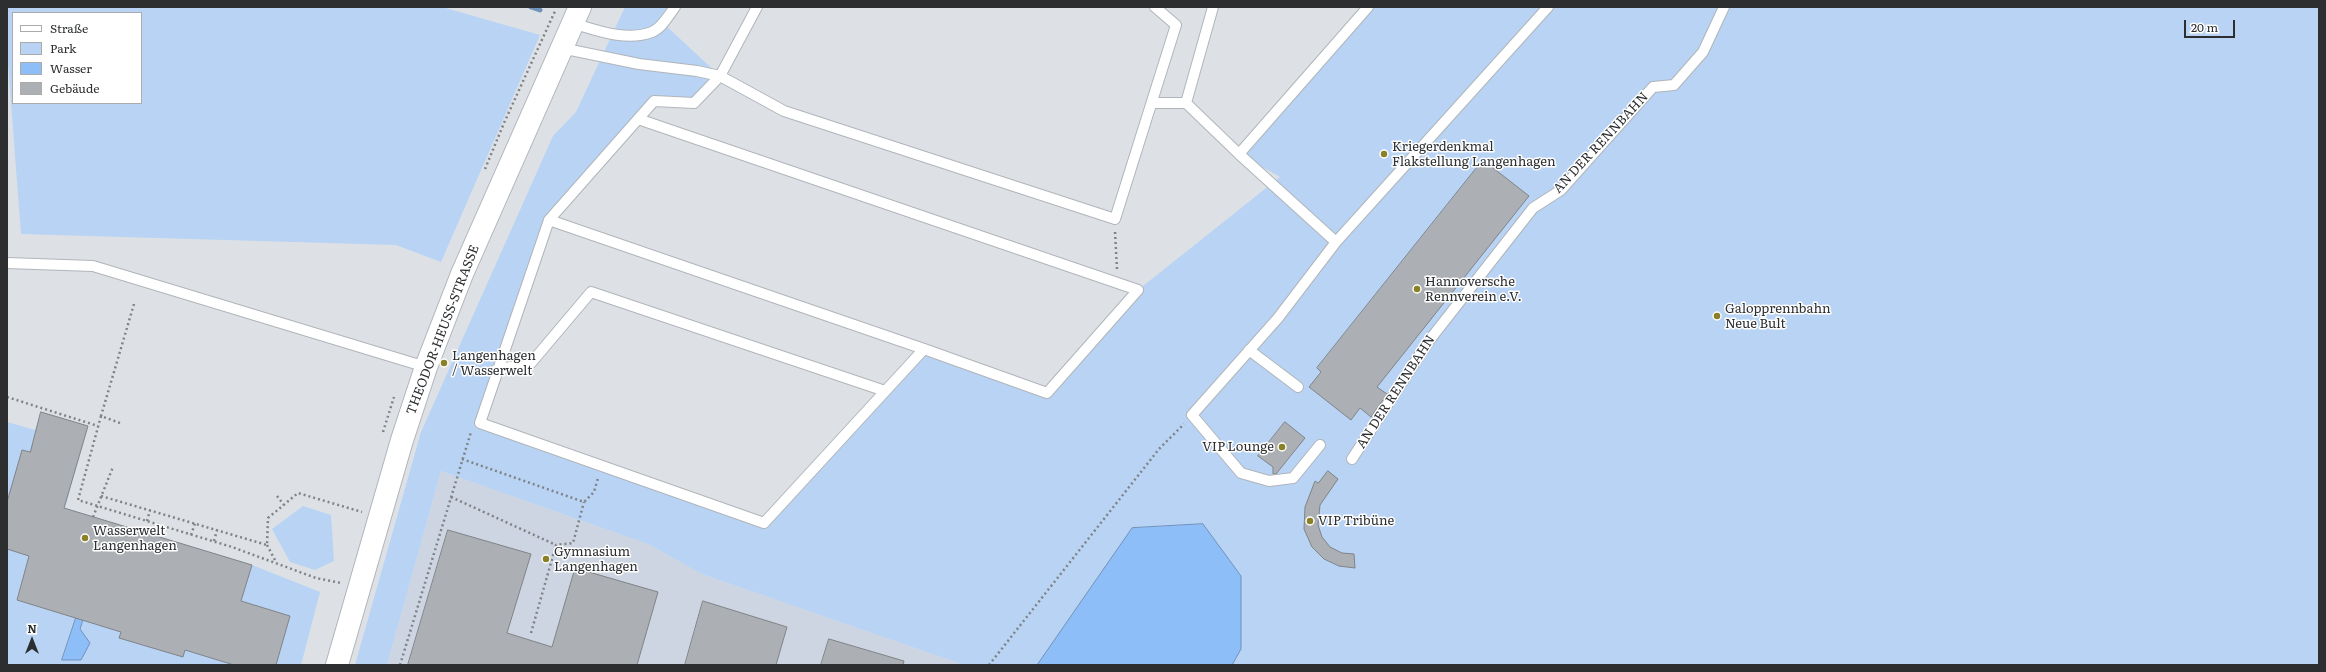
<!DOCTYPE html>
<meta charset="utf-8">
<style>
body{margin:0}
#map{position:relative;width:2326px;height:672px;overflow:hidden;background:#dde1e6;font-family:Literata,serif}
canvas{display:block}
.frame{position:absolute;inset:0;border:8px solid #2c2e30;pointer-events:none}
.legend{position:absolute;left:12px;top:12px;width:130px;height:92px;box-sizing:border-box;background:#fff;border:1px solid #ababac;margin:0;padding:5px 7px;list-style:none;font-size:12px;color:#2c2e30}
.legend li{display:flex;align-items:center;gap:8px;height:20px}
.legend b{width:20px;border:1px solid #ababac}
.north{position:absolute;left:12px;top:620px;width:40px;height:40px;-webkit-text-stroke:3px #fff;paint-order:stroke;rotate:0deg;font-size:11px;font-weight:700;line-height:16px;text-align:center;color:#2c2e30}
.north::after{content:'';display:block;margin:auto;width:14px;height:18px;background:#2c2e30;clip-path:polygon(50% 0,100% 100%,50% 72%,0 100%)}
.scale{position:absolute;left:2184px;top:20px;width:51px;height:18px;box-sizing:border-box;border:2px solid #2c2e30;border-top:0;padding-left:5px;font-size:12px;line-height:14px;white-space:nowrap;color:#2c2e30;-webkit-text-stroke:3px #fff;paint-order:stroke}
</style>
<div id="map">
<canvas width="2326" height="672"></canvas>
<div class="frame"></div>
<ul class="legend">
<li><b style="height:5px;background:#fff"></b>Straße</li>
<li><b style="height:11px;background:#b8d3f4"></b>Park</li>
<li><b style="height:11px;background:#8ebef7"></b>Wasser</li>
<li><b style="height:11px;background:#acb0b5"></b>Gebäude</li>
</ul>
<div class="north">N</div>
<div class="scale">20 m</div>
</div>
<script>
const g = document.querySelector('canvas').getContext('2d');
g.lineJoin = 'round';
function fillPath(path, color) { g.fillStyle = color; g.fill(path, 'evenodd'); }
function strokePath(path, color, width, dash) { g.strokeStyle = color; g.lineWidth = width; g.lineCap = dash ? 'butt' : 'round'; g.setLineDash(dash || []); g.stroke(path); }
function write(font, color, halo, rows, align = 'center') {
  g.font = font + ' Literata,serif'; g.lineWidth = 3; g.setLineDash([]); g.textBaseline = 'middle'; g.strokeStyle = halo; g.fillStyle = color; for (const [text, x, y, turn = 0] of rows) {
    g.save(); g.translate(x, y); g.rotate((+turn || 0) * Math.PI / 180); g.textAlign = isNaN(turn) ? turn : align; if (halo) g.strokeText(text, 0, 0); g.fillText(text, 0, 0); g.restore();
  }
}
fillPath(new Path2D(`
 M441,471L648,544L702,574L964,665H387Z`), '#ccd5e1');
fillPath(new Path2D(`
 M7,7H442L540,35L441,262L396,245L21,234L7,50ZM13,13H141V103H13Z
 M625,7H675L663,23L720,76L694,103L654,101L550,220L480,423L764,523L924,349L1047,393L1138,290L1280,177L1239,154L1368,7H2319V665H964L702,574L648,544L441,471L387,665H355L421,432L553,136L576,112Z
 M41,412L88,426L65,508L252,565L320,592L301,665H7V422L35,430Z
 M303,506L331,515L334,561L315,570L290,562L272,529Z`), '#b8d3f4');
const water = new Path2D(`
 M1203,524L1241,576V649L1232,665H1037L1132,528Z
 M76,618L83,620L80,629L90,643L81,660H62Z`);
fillPath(water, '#8ebef7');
strokePath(water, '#7193bb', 1);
strokePath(new Path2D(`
 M531,7L540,10`), '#7193bb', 5);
const building = new Path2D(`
 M1483,160L1529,196L1377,387L1387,394L1371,417L1360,408L1351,420L1309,387L1321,372L1317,368Z
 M41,412L88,426L64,508L252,565L241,601L290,616L276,665H234L185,650L183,657L119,638L121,632L17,600L29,556L7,549V502L22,450L30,452Z
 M1285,422L1305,438L1276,474H1273V467L1258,456Z
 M1328,471L1338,479L1320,505L1318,525L1322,537L1330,547L1342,553L1354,554L1355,568L1339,566L1324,559L1312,547L1304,529L1305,507L1315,481L1318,483Z
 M448,530L531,554L507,633L552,647L575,568L658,592L637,665H408Z
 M703,601L787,627L776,665H685Z
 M829,639L904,661L903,665H821Z`);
fillPath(building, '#acb0b5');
strokePath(building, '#808488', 1);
const service = new Path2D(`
 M1213,7L1186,103L1239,154L1368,7
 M572,23C596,30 626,42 652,32C662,28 668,16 675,7
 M561,48L639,64L697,71L720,76L757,7
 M1152,103H1186
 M638,119L1138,290L1047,393L924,349L764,523L480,423L549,220L654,101L694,103L720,76L784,111L1115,219L1176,25L1155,7
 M1239,154L1336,242L1548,7
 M549,220L924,349
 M7,263L93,266L426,367
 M1249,350L1298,387
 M496,370L531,363L591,292L885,391
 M1320,445L1293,478L1269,481L1241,473L1192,415L1278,318L1336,242
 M1352,459L1428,342L1533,208L1561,190L1653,87L1674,85L1703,52L1724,7`);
const tertiary = new Path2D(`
 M337,665L402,440L426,367L462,274L580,7`);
strokePath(service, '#b0b5ba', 12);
strokePath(tertiary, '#b0b5ba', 24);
strokePath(new Path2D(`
 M485,169L504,123L556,9
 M1115,232L1117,269
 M7,397L98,426
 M101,416L78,500L232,547L316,578L341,583
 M120,423L101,416L134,304
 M383,432L394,397
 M462,459L584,502L594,492L598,478
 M101,496L267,545L268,518L298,493L362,512
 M277,496L284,505
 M451,497L556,545
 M93,517L113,467
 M147,521L150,510
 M191,535L195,523
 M214,541L217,530
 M267,545L276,562
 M531,633L556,545L573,543L584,502
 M400,665L471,432
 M989,665L1159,449L1184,424`), '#808386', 2.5, [2, 3]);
strokePath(service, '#fff', 10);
strokePath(tertiary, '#fff', 22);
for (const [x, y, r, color] of [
 [1384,154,4,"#898027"],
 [1417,289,4,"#898027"],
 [1717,316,4,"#898027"],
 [444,363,4,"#898027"],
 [1282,447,4,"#898027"],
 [1310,521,4,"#898027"],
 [85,538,4,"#898027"],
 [546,559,4,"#898027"]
]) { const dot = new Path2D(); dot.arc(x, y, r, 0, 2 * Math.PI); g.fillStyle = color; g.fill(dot); strokePath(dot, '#fff', 1.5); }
write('13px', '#2c2e30', '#fff', [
 ["AN DER RENNBAHN",1601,143,-47],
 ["THEODOR-HEUSS-STRASSE",443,330,-69],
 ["AN DER RENNBAHN",1396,392,-57]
]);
write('13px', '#2c2e30', '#fff', [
 ["Kriegerdenkmal",1392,147],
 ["Flakstellung Langenhagen",1392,162],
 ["Hannoversche",1425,282],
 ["Rennverein e.V.",1425,297],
 ["Galopprennbahn",1725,309],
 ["Neue Bult",1725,324],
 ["Langenhagen",452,356],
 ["/ Wasserwelt",452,371],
 ["VIP Lounge",1274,447,"right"],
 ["VIP Tribüne",1318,521],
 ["Wasserwelt",93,531],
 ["Langenhagen",93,546],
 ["Gymnasium",554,552],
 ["Langenhagen",554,567]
], 'left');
</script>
